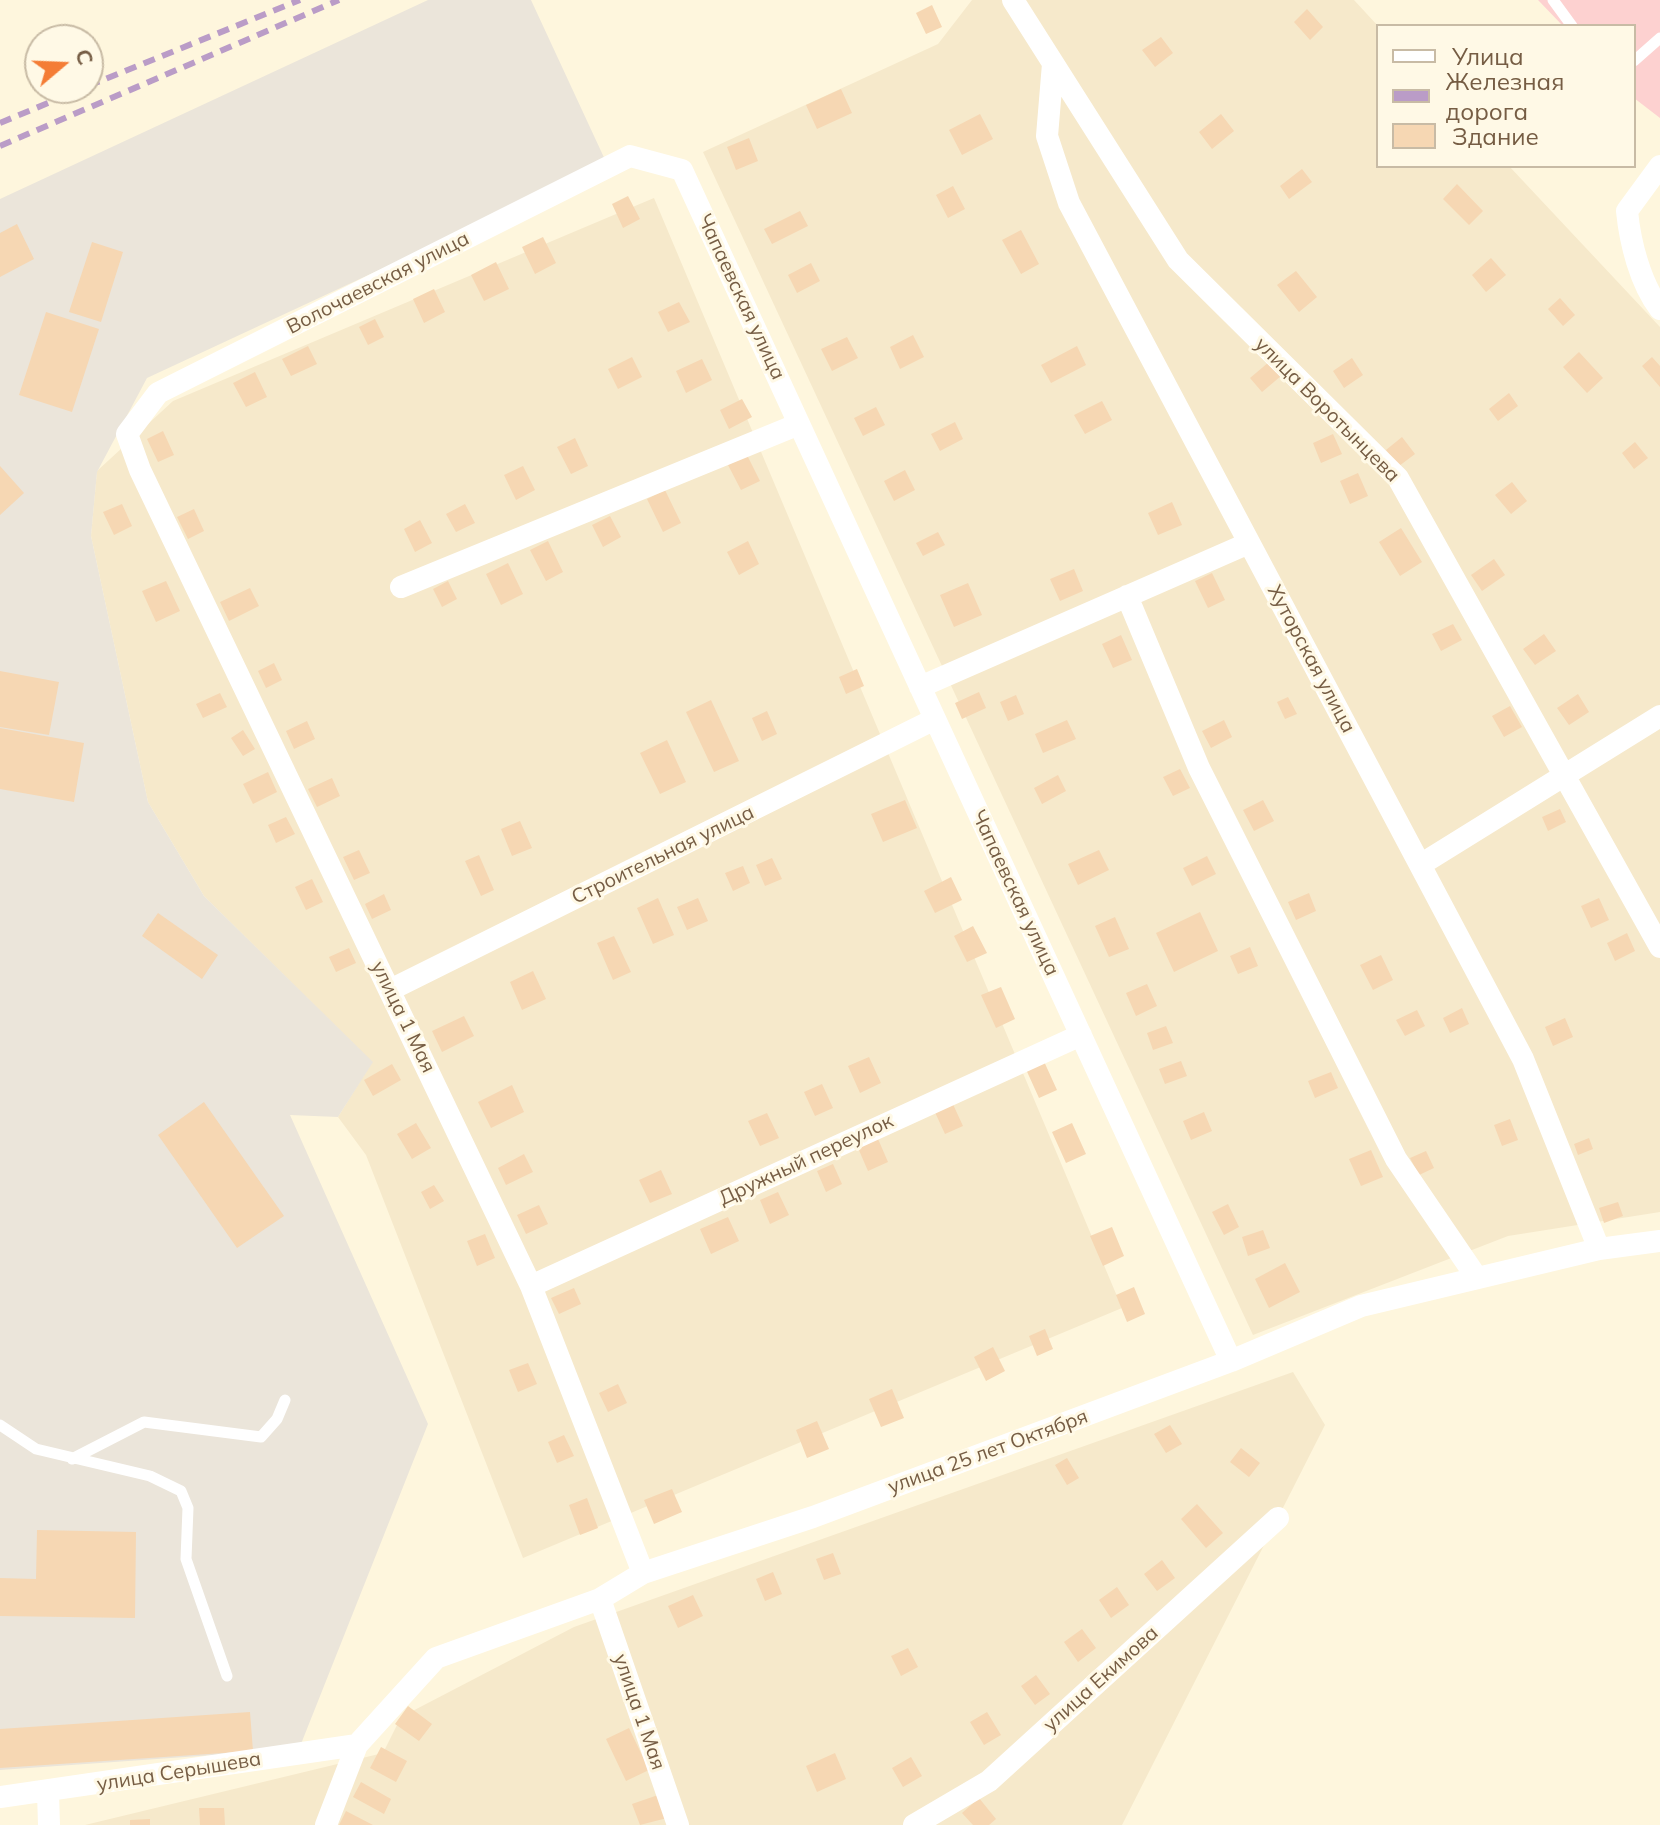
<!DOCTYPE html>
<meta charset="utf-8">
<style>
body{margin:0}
#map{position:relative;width:1660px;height:1825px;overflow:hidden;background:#fef6dd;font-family:Mulish,sans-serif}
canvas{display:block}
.legend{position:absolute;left:1376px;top:24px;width:260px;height:144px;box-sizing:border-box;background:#fff9e6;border:2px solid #c8bba5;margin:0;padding:10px 14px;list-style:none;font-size:24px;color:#765d44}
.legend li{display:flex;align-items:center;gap:16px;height:40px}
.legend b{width:40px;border:2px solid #c8bba5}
.north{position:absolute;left:24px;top:24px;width:80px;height:80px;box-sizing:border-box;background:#fff9e6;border:2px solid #c8bba5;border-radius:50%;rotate:71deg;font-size:22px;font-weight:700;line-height:32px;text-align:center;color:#765d44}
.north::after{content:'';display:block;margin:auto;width:28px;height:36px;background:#f47d36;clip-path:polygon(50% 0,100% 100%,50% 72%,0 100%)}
</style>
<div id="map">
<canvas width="1660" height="1825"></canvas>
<ul class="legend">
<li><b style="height:10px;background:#fff"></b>Улица</li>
<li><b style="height:10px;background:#ba9cc7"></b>Железная дорога</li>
<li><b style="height:22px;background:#f6d7b3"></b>Здание</li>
</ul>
<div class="north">С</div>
</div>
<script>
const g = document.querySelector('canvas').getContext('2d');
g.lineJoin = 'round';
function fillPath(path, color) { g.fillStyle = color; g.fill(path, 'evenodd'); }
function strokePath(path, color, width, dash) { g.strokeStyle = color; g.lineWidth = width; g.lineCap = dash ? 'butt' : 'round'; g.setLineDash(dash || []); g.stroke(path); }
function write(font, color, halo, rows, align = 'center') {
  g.font = font + ' Mulish,sans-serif'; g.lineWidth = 6; g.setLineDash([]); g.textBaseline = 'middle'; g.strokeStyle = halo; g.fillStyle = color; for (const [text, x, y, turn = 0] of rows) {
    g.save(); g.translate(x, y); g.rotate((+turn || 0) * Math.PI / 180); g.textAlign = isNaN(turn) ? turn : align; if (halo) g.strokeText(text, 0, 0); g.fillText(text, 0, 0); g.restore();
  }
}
fillPath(new Path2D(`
 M972,0H1354L1378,26V166H1509L1660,327V1212L1508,1236L1253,1335L703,152L938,44Z
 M654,198L1122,1308L523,1558L366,1155L338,1117L372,1062L204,896L148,802L91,536L97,471L173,401Z
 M1293,1372L1325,1425L1122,1825H85L383,1753L401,1717L574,1627Z`), '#f6e9cb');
fillPath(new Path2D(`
 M428,0H531L607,164L147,378L97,472L91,536L148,802L204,896L373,1062L338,1117L290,1115L428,1424L299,1749L0,1770V199Z`), '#ebe5da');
fillPath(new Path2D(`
 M1538,0H1660V118L1634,98V26H1563Z`), '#fdd1d0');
fillPath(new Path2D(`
 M932,5L942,27L926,34L916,13Z
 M1307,9L1323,27L1310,40L1294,22Z
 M1161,37L1173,53L1155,67L1142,50Z
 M841,89L852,113L817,129L806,105Z
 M980,114L993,139L962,155L949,130Z
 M1221,114L1234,131L1212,149L1199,132Z
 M749,138L758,161L736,170L727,147Z
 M1302,169L1312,182L1289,199L1280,186Z
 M1457,184L1483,211L1469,225L1443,199Z
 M953,186L965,209L948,218L936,195Z
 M628,196L640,219L623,228L612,204Z
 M800,211L808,226L772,244L764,229Z
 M17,224L34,259L0,277V233Z
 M1021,230L1039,264L1021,274L1002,240Z
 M543,237L556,263L535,274L522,247Z
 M92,242L123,252L101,322L69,312Z
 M1491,258L1506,275L1486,292L1472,275Z
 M496,262L509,289L484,301L471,275Z
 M811,263L820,281L797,293L788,275Z
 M1296,271L1317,297L1299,312L1277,285Z
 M434,289L445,312L424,323L413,299Z
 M1560,298L1575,315L1563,326L1548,309Z
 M679,302L690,322L668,332L658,312Z
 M46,312L99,329L72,412L19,395Z
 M375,319L384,337L368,345L359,327Z
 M913,335L924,357L900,369L890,347Z
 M847,337L858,358L832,371L821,349Z
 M308,346L317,364L291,376L282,359Z
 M1077,346L1086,365L1051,383L1041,365Z
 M1579,352L1603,378L1587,393L1563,367Z
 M632,357L642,377L618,389L608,369Z
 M1652,357L1660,366V387L1642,366Z
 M1352,358L1363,375L1344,388L1333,371Z
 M702,359L712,380L686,393L676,371Z
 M1269,362L1281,376L1262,392L1250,378Z
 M255,372L267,397L246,407L233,383Z
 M1509,393L1518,406L1498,421L1489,409Z
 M742,399L752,417L729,429L720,410Z
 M1102,401L1112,420L1085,434L1074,415Z
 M876,407L885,425L863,436L854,418Z
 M955,422L963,439L940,451L931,434Z
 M163,431L174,455L158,462L147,439Z
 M1333,434L1342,454L1321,463L1313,443Z
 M1402,437L1415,454L1399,466L1386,450Z
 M575,438L588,466L571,474L557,447Z
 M1635,442L1648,458L1634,469L1622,453Z
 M747,455L760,481L741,490L728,465Z
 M0,466L24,493L0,515Z
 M523,466L535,490L516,500L504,475Z
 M905,470L915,490L894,501L884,481Z
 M1358,473L1368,496L1350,504L1340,481Z
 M1512,482L1527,501L1511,514L1495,495Z
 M665,490L681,523L663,532L647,499Z
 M1172,502L1182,525L1158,535L1148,513Z
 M122,504L132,526L114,535L103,512Z
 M465,504L475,523L456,532L446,514Z
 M194,509L204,531L188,539L177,517Z
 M610,516L621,537L603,547L592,525Z
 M420,520L432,543L415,552L404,529Z
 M1401,528L1422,562L1400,576L1379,542Z
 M938,532L945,545L923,556L916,543Z
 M548,541L563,572L546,581L530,550Z
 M748,541L759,564L739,575L727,552Z
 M1494,559L1505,575L1482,591L1471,575Z
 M508,563L523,594L501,605L486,574Z
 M1074,569L1083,591L1060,601L1050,579Z
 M1212,573L1225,600L1208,608L1195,581Z
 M166,581L180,611L156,622L142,591Z
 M448,581L457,599L442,607L433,589Z
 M968,583L982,615L954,627L940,595Z
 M250,588L259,606L229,621L220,602Z
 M1453,624L1462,640L1441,651L1432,634Z
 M1544,634L1556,651L1535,665L1523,649Z
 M1121,635L1132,660L1113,668L1102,644Z
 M274,663L282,680L266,688L258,671Z
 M857,669L864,686L846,694L839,677Z
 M0,671L59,682L49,735L0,727Z
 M979,692L986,708L962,719L955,703Z
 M220,693L227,707L203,718L196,704Z
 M1578,694L1589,712L1569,725L1557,708Z
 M1016,695L1024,714L1008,721L1000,702Z
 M1288,697L1297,714L1285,719L1277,702Z
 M711,700L739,761L714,772L686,712Z
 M1510,706L1522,727L1504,737L1492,716Z
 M767,711L777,734L762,741L752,718Z
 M1067,720L1076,739L1043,753L1035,734Z
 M1224,720L1232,737L1211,748L1202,731Z
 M307,721L315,739L294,749L286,731Z
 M0,728L84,743L74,802L0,789Z
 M243,730L255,749L243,756L231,738Z
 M667,740L686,782L660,794L640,753Z
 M1180,769L1190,788L1173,796L1163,777Z
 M268,772L277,792L253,804L243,784Z
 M1058,775L1066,791L1042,804L1034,788Z
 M332,778L340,796L317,807L308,789Z
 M905,800L917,828L883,842L871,814Z
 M1263,800L1274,821L1254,831L1243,810Z
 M1560,809L1566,822L1548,831L1542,817Z
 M286,817L295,834L276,843L268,825Z
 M520,821L532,848L512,856L501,829Z
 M359,850L370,873L354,880L343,857Z
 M1099,850L1109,870L1078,885L1068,864Z
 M479,855L494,890L481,896L465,861Z
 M1207,856L1216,874L1192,886L1183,868Z
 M772,858L782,879L765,886L756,865Z
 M743,866L750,883L733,891L725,873Z
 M951,877L962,900L935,913L924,891Z
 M312,879L323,902L306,910L295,887Z
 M1309,893L1316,911L1296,920L1288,902Z
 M384,894L391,910L372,919L365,904Z
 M658,898L674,935L653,944L637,908Z
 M698,898L708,921L687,930L677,907Z
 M1599,898L1609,920L1591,928L1581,906Z
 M1200,912L1218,951L1174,972L1156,933Z
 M158,913L218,955L202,979L142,936Z
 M1115,917L1129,949L1109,957L1095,926Z
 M973,926L987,953L967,962L954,936Z
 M1627,933L1635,951L1615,961L1607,943Z
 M614,936L631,972L613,980L597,943Z
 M1250,947L1258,966L1238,974L1230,956Z
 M349,948L356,963L336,972L329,957Z
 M1381,955L1393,980L1373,990L1360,965Z
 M533,971L546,999L522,1010L510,982Z
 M1147,984L1157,1006L1136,1016L1126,993Z
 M1001,987L1015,1019L996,1028L981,995Z
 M1462,1008L1469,1024L1450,1033L1443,1018Z
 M1417,1010L1425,1026L1405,1036L1396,1020Z
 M464,1016L474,1036L442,1052L432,1031Z
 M1565,1018L1573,1037L1553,1046L1545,1027Z
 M1166,1026L1173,1043L1153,1050L1147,1033Z
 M869,1057L881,1083L860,1093L848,1066Z
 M1042,1057L1057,1090L1039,1098L1024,1065Z
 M1181,1061L1187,1076L1165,1084L1159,1069Z
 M392,1064L401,1080L373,1096L364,1080Z
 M1331,1072L1338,1088L1315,1098L1308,1081Z
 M822,1084L833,1108L815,1116L804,1092Z
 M512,1085L524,1112L491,1128L478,1102Z
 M951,1100L963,1126L945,1134L933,1108Z
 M204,1102L284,1216L237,1248L158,1135Z
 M1204,1112L1212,1131L1191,1140L1183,1121Z
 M767,1113L779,1138L760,1146L748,1121Z
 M1510,1119L1518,1140L1502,1146L1494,1125Z
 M416,1123L431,1148L412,1159L397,1134Z
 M1072,1123L1086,1154L1066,1163L1052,1132Z
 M1589,1138L1593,1149L1578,1155L1574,1144Z
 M878,1139L888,1162L868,1171L858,1148Z
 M1371,1150L1383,1177L1361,1186L1349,1159Z
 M1426,1151L1434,1168L1419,1175L1410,1158Z
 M524,1154L533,1172L506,1185L498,1168Z
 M833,1164L842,1184L826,1192L817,1171Z
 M661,1170L672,1194L650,1203L639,1180Z
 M434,1185L444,1201L430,1209L421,1192Z
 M778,1192L789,1215L770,1224L760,1200Z
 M1618,1202L1623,1216L1604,1223L1599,1208Z
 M1228,1204L1239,1227L1224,1235L1212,1212Z
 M539,1205L548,1224L526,1234L517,1215Z
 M728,1217L739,1241L711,1254L700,1229Z
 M1112,1227L1124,1256L1103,1266L1090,1236Z
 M1263,1230L1270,1248L1248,1256L1242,1237Z
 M485,1234L495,1258L477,1266L467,1241Z
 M1285,1263L1300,1292L1269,1308L1255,1279Z
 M1134,1287L1145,1314L1127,1322L1116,1295Z
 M574,1288L581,1304L559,1314L551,1298Z
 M1045,1329L1053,1349L1037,1356L1029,1336Z
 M993,1347L1005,1371L986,1381L974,1357Z
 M528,1363L537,1384L518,1392L509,1370Z
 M618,1384L627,1403L608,1412L599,1393Z
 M892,1389L904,1418L881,1427L869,1399Z
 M817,1421L829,1449L807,1458L796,1430Z
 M1170,1425L1182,1444L1166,1453L1154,1434Z
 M564,1435L574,1456L557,1463L548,1442Z
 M1241,1448L1260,1463L1249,1477L1230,1462Z
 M1067,1458L1079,1478L1067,1485L1055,1465Z
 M672,1489L682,1512L654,1524L644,1500Z
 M587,1498L598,1528L580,1535L569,1505Z
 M1197,1504L1223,1533L1206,1548L1181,1519Z
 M37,1530L136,1532L135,1618L0,1616V1578L36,1579Z
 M833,1553L841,1574L824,1580L816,1559Z
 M1162,1560L1175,1578L1157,1591L1144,1574Z
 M773,1572L782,1594L765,1601L756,1579Z
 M1117,1587L1129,1605L1111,1618L1099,1600Z
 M693,1595L703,1616L678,1628L668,1606Z
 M1082,1629L1096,1648L1078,1662L1064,1642Z
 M908,1648L918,1667L901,1676L891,1656Z
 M1036,1675L1050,1694L1035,1705L1021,1686Z
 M408,1706L432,1724L419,1741L395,1724Z
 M250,1712L253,1751L0,1768V1729Z
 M987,1712L1001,1735L984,1745L970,1722Z
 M629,1728L649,1770L626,1781L606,1739Z
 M381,1747L407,1761L396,1782L370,1768Z
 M835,1753L846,1779L817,1792L806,1766Z
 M911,1757L922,1776L903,1787L892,1768Z
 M361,1782L391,1799L384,1814L353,1797Z
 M658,1795L667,1818L640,1825L632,1804Z
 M979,1798L996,1819L989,1825H973L962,1813Z
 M199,1808H224L225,1825H200Z
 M346,1811L373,1825H339Z
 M150,1819V1825H130V1820Z`), '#f6d7b3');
strokePath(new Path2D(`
 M1553,0L1572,26
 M1634,61L1660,38
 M0,1425L36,1449L150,1476L181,1491L188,1508L186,1559L227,1676
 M72,1459L144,1422L261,1437L277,1419L285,1400`), '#fff', 11);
strokePath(new Path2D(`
 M1013,0L1178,260L1398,478L1660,947
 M1053,64L1047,136L1069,203L1523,1059L1599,1249
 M1660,166L1627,211C1630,242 1640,283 1660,309
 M401,587L799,424
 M1127,596L1199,768L1396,1159L1477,1278
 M920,687L1249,543
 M1420,865L1660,716
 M390,990L935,719
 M531,1286L1081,1035
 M643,1573L531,1286L140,470L127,434L158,393L630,156L682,170L1231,1361
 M600,1599L678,1825
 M48,1792L49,1825
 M0,1797L357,1745
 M326,1825L357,1745L436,1658L600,1599L643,1573L813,1517L1231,1361L1361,1306L1599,1249L1660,1241
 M914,1825L989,1781L1278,1518`), '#fff', 22);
strokePath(new Path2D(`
 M88,86L300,0
 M0,123L84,88
 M0,146L339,0`), '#ba9cc7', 6, [12, 8]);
write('20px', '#765d44', '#fff9e6', [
 ["Волочаевская улица",378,283,-27],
 ["Чапаевская улица",741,297,65],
 ["улица Воротынцева",1327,410,45],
 ["Хуторская улица",1311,659,62],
 ["Строительная улица",663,855,-26],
 ["Чапаевская улица",1015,893,65],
 ["улица 1 Мая",403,1017,64],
 ["Дружный переулок",806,1160,-25],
 ["улица 25 лет Октября",988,1452,-20],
 ["улица Екимова",1101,1679,-42],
 ["улица 1 Мая",639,1712,71],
 ["улица Серышева",179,1772,-9]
]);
</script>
